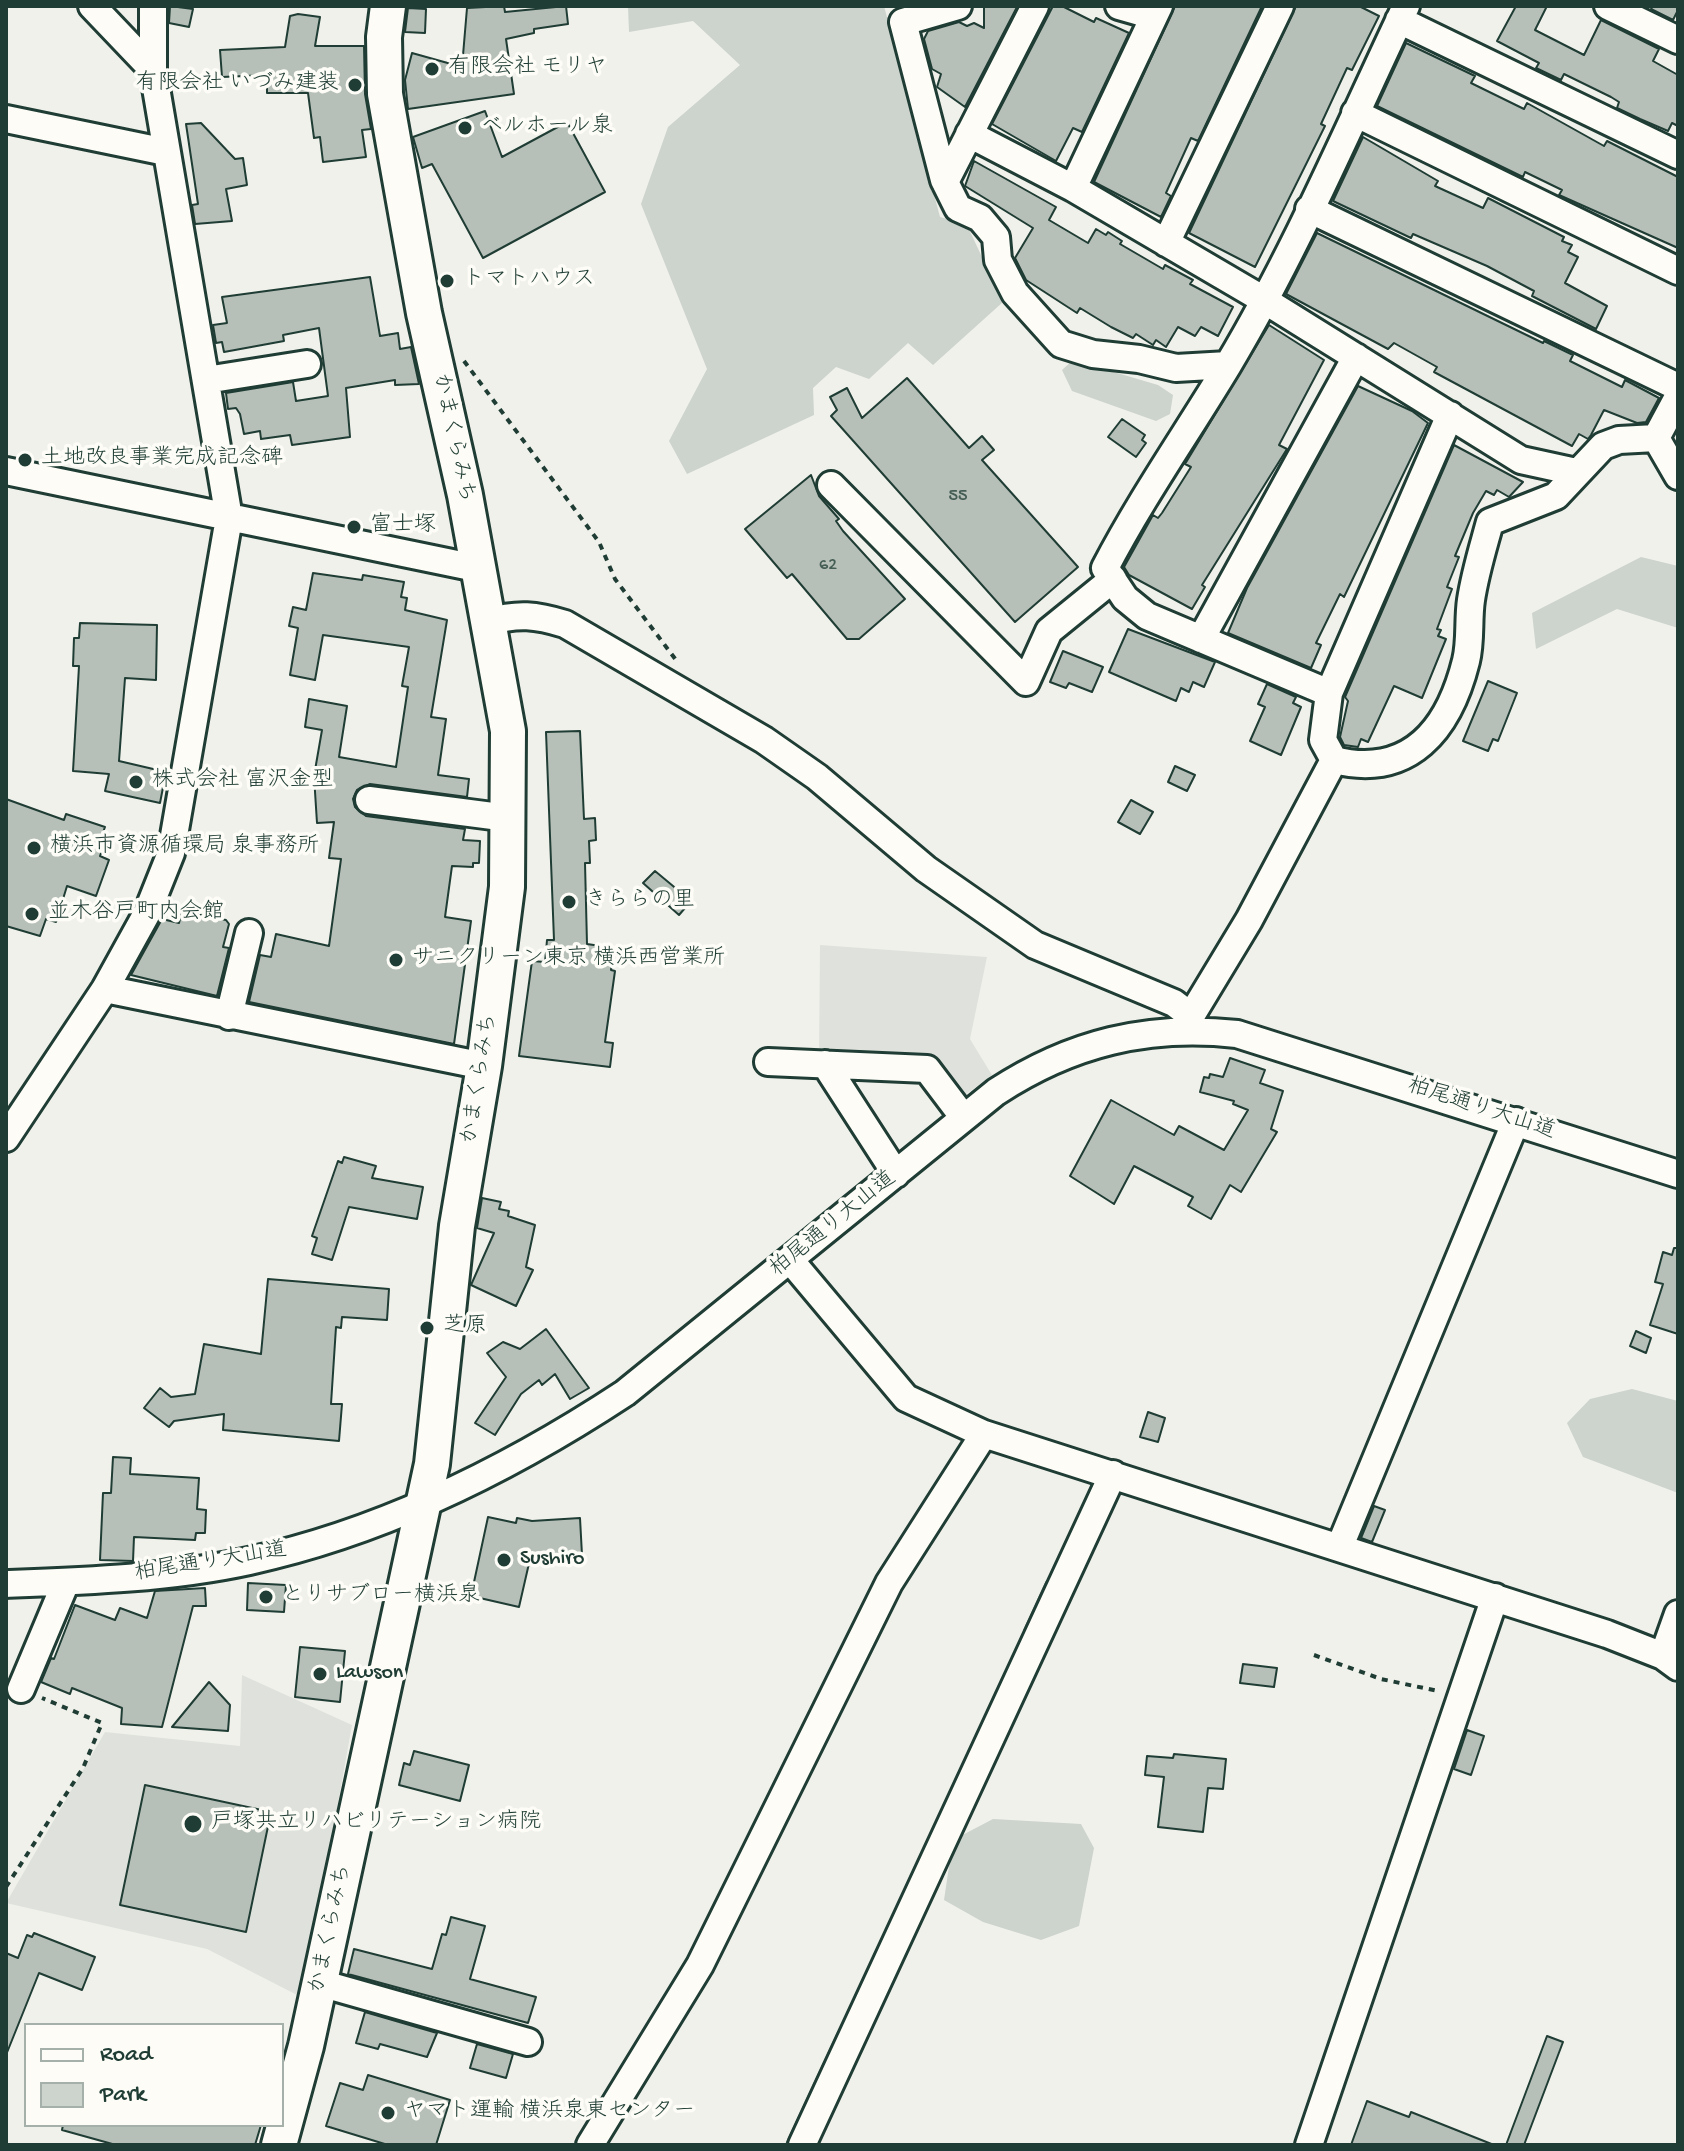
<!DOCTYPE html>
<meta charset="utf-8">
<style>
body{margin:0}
#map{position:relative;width:1684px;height:2151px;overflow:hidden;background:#f0f1eb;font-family:"Gochi Hand",sans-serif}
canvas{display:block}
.frame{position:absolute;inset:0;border:8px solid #1f3d34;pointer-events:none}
.legend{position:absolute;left:24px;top:2023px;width:260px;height:104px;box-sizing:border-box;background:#fdfcf7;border:2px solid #a4b0a9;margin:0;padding:10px 14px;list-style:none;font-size:24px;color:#1f3d34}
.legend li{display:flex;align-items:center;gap:16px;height:40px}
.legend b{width:40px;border:2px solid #a4b0a9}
</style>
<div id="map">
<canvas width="1684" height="2151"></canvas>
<div class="frame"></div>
<ul class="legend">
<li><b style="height:10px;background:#fdfcf7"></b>Road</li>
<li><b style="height:22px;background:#cdd3cd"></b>Park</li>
</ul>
</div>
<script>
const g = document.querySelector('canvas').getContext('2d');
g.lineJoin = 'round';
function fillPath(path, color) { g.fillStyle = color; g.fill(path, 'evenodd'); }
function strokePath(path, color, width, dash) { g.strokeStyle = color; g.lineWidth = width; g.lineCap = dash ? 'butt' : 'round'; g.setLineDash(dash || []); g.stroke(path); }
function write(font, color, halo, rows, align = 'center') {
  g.font = font + ' "Gochi Hand","Klee One",sans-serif'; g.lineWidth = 7; g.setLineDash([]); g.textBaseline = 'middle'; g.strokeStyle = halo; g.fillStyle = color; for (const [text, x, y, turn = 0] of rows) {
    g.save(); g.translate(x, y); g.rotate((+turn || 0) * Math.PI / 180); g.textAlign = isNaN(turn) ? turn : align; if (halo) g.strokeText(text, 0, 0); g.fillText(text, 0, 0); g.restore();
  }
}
fillPath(new Path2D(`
 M820,945L987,957L970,1039L992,1075L961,1098L936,1061L819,1056Z
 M242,1675L352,1725L303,1998L207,1949L6,1903L105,1732L240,1746Z`), '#dfe2dc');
fillPath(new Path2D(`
 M628,6H884L940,217L967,225L1003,302L933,365L908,343L869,379L836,367L813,388L814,415L687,474L669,441L707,369L641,204L668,127L740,65L693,21L629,32Z
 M1073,360L1158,385L1173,395L1170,414L1156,421L1072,391L1062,370Z
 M1641,557L1678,566V628L1617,609L1536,649L1532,613Z
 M1632,1389L1678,1401V1493L1583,1457L1567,1423L1590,1399Z
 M993,1819L1081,1824L1094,1848L1079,1926L1041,1940L983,1922L944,1900L953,1840Z`), '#cdd3cd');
strokePath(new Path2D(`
 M1026,1631L1048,1583
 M788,2145L840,2033`), '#6c8077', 6);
const building = new Path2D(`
 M170,6L193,9L189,27L169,23Z
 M504,6L505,12L566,6L568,24L534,29V33L506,39L514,94L408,109L405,80L412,53L462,67L467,8Z
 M984,6L1017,7L965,107L937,87L941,74L932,69L924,39L928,31L959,22L967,26L974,23L984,28Z
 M1053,6H1062L1094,22L1096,18L1129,33L1082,132L1073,128L1056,161L992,124Z
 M1175,6H1262L1198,141L1191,138L1166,193L1171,196L1161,217L1094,182Z
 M1296,6H1359L1379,16L1352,70L1347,68L1321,124L1325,126L1255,267L1189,233Z
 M1516,6H1547L1535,30L1584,55L1601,20L1659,49L1653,61L1678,75V126L1672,123L1668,131L1640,119L1617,108L1619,102L1611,97L1564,74L1561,80L1536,68L1539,63L1497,41Z
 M1653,6H1678V10L1673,20L1651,9Z
 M408,8L426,9L425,33L405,32Z
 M298,14L320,17L315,46H364L365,94L371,129L362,130L366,157L323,162L320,137L314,138L308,93H267V75L222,77L220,50L285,47L290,16Z
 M1406,43L1475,76L1471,83L1524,109L1527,103L1604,146L1607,141L1678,177V248L1559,195L1562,190L1525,172L1523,177L1377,106Z
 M485,111L502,157L567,122L605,192L483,258L432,164L422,168L413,137Z
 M201,123L235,159L243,158L247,185L226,189L232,221L195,224L192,205L198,204L186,124Z
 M1363,137L1438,181L1435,186L1483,208L1488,198L1564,237L1562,241L1572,245L1568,252L1578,257L1565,283L1607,306L1596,329L1532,296L1534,291L1487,266L1413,234L1411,238L1333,201Z
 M974,161L1056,207L1049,220L1088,243L1096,229L1106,235L1108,232L1122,241L1120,244L1163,269L1165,265L1193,280L1190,284L1233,307L1218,336L1201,327L1195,336L1178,327L1166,347L1156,340L1153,345L1136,334L1133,338L1111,327L1080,308L1077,313L1026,280L1015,258L1033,228L965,186Z
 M1317,233L1543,343L1544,341L1573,355L1570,361L1622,387L1625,380L1659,398L1646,422L1637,423L1604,410L1591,435L1588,439L1579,434L1572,446L1434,372L1437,367L1394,343L1388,349L1286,294Z
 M370,277L380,336L398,333L400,349L411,347L419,384L395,385V380L346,388L350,437L292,445L290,435L261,439L260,431L244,434L240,414L236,408L228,409L226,393L293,382L296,401L328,396L319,328L283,335L284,341L224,352L222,342L216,343L213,325L227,323L222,297Z
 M1269,325L1324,360L1279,445L1287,449L1202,585L1205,587L1192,609L1129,575L1124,567L1153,515L1158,518L1162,513L1191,467L1185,464Z
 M907,378L969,448L982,436L994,450L982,460L1078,567L1015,622L831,416L837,410L830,397L847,388L862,418Z
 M1358,386L1412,411L1428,423L1344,597L1340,594L1316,643L1321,645L1311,668L1228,633L1247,588Z
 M1122,419L1145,435L1142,440L1146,443L1136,457L1108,437Z
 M1454,445L1523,482L1509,497L1497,490L1494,495L1486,491L1473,513L1455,556L1459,557L1447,587L1452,589L1437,629L1441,630L1438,636L1446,639L1422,698L1394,686L1368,742L1361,739L1358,747L1344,745L1340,737L1348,701L1345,697Z
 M811,475L819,496L839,519L836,521L843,531L905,599L859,639H847L792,574L787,578L745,529Z
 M313,573L362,580L363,575L404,582L401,597L407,598L405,610L447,620L431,717L446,719L438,775L469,779L467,797L370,784L357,790L353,799L355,807L366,816L465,829L463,840L480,841L479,863H473V867L452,866L445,917L471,921L454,1044L249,1002L260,955L271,957L276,934L329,946L341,859L329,858L334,822L317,823L314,776L322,730L305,727L309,699L347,706L339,757L396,767L408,687L402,686L409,647L323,635L315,680L290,675L298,628L289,626L293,607L306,610Z
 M80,623L157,625L156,680L125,678L119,761L166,772L160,803L105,791L109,774L73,771L79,666H73L74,638H79Z
 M1128,629L1215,662L1204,687L1193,682L1189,692L1181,688L1176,701L1109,672Z
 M1063,651L1103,667L1092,692L1069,683L1066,688L1050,682Z
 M1488,681L1517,693L1498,741L1493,739L1488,751L1463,741Z
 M1267,684L1296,697L1293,703L1301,707L1281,755L1250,741L1265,707L1258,704Z
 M580,731L584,819L595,818L596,840L589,841L590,863H585L587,944L614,948L611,970L615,971L605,1042L613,1043L610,1067L519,1056L532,961L545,962L547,940H554L546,732Z
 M1175,766L1195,775L1187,791L1168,782Z
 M6,799L64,820L66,814L105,827L99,843L104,845L100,856L109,860L96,896L67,886L56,922L46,919L40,936L6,926Z
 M1131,800L1153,812L1140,834L1118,822Z
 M655,871L691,901L679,915L643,883Z
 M182,911L226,920L229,924L223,947L229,948L217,996L131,975L162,919L179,923Z
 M1230,1058L1265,1070L1260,1083L1283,1091L1271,1129L1277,1132L1241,1192L1230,1185L1211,1219L1188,1206L1193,1197L1134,1166L1114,1204L1070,1176L1111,1100L1174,1135L1179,1126L1224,1150L1248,1110L1233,1104L1234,1101L1200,1092L1204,1077L1209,1078L1210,1074L1223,1077Z
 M344,1157L376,1166L372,1178L423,1187L417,1219L349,1207L332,1260L312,1254L317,1238L312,1236L338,1161L342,1163Z
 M482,1198L501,1202L499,1209L509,1211L508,1216L535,1225L526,1267L533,1270L516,1306L471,1285L494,1233L477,1228Z
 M1674,1248H1678V1334L1650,1325L1663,1284L1655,1282L1663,1252L1672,1255Z
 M268,1279L389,1289L387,1320L342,1317L341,1328L336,1327L331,1404H342L339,1441L223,1430L224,1414L174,1421L169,1427L144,1408L160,1388L171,1397L195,1394L204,1344L261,1354Z
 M546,1329L589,1388L570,1399L555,1374L542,1385L539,1380L521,1394L495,1435L475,1423L506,1377L487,1353L503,1342L520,1349Z
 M1636,1331L1651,1338L1646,1353L1630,1346Z
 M1148,1412L1165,1418L1158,1442L1140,1437Z
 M113,1457L131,1458L130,1474L199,1478L197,1509L206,1510L205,1533H196L195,1540L134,1537L133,1561L100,1560L103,1493H111Z
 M1374,1506L1385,1510L1372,1542L1361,1538Z
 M488,1517L516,1523L517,1518L532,1521L580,1518L582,1555L530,1559L519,1607L471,1596Z
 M248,1583L286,1585L284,1612L247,1610Z
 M205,1588L206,1606H193L162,1727L121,1724L122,1708L72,1688L70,1694L41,1682L51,1658L54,1659L75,1605L115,1620L120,1608L147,1618L155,1591Z
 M300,1647L345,1651L340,1702L295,1697Z
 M1243,1664L1277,1668L1274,1687L1240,1683Z
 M209,1682L230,1705L228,1731L172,1727Z
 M1467,1730L1484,1736L1471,1775L1454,1769Z
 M414,1751L469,1765L460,1801L399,1785L404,1763L410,1765Z
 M1174,1754L1226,1759L1223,1789L1208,1788L1203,1832L1158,1827L1164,1777L1145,1775L1147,1756L1173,1758Z
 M145,1785L271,1812L246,1932L120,1905Z
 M451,1917L485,1926L470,1979L536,1997L528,2023L348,1974L354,1949L432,1969L442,1934L446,1935Z
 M34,1933L95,1957L82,1990L39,1973L6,2055V1953L18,1958L27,1935L32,1937Z
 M365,2012L437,2033L427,2057L380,2044L378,2049L356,2043Z
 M1547,2036L1563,2042L1524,2145H1506Z
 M477,2044L513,2054L506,2078L470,2068Z
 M368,2075L450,2100L436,2145H388L326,2126L340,2083L363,2090Z
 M1367,2101L1409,2117L1411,2112L1494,2145H1351Z
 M63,2125H261L255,2145H116L62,2130Z`);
fillPath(building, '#b6bfb8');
strokePath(building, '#1f3d34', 2);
const minor = new Path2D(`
 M153,6V70
 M958,6L903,22L944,180L958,208L980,218L996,237L998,260L1015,293L1061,344L1093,354L1139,359L1176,368L1228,365
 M1119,6L1154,16
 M1159,6L1073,188L1264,300L1521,460L1576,472
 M1406,6C1349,126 1296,251 1228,365C1187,433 1142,497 1105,568L1125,598L1147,616L1329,693L1323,740L1334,760C1410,779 1449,729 1466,661C1471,641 1468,620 1471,600C1475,573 1483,548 1490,522L1556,496L1603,446L1619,440L1656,438L1678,397
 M1608,6L1678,40
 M1399,20L1678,155
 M1355,113L1678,271
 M6,119L166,152
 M969,134L1073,188
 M945,182L1035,6
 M1309,209L1678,387
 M1166,243L1280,6
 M206,380L307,364
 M1656,438L1678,476
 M6,471L476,568
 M831,485L1026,682L1049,631L1113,579
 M488,622C518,613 536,615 565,624L764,740L817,777L926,869L1035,945L1174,1003L1191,1016
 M1201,639L1356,357
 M1329,693L1450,415
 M369,800L508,818
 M105,989L484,1066
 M229,1016L249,933
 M1193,1029L1191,1016L1249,920L1334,760
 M768,1062L927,1069L964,1118
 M825,1064L896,1174
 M6,1138L105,989L147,913L171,853L229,518L153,70L92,6
 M791,1261L906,1398L984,1434L1607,1634L1663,1656L1678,1667
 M1340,1546L1516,1121
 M6,1584C86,1581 171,1578 249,1561C383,1532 511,1468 625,1393L996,1092C1071,1043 1148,1024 1237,1034L1678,1174
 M1663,1656L1678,1614
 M21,1689L66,1582
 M320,1983L528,2042
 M590,2145L700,1965L889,1583L984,1434
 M802,2145L1113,1474
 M1309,2145L1495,1597`);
const major = new Path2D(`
 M279,2145L306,2046L432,1464L457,1226L484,1066L507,887L508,731L465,495L424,313L385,94L384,37L388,6`);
strokePath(minor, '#1f3d34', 32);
strokePath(major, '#1f3d34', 40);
strokePath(new Path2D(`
 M464,361L599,542L615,579L676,660
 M1314,1655L1381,1679L1438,1691
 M6,1887L83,1768L102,1723L42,1698`), '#1f3d34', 4, [6, 6]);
strokePath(minor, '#fdfcf7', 26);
strokePath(major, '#fdfcf7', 34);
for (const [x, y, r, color] of [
 [432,69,8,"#1f3d34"],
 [355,85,8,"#1f3d34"],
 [465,128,8,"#1f3d34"],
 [447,281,8,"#1f3d34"],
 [25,460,8,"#1f3d34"],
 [354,527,8,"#1f3d34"],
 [136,782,8,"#1f3d34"],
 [34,848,8,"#1f3d34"],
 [569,902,8,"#1f3d34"],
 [32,914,8,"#1f3d34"],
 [396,960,8,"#1f3d34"],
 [427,1328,8,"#1f3d34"],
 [504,1560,8,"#1f3d34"],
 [266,1597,8,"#1f3d34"],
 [320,1674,8,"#1f3d34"],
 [193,1824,10,"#1f3d34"],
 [388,2113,8,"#1f3d34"]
]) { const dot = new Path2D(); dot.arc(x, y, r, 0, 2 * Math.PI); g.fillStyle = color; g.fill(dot); strokePath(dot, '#fdfcf7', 3); }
write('18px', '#455e55', null, [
 ["55",958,497],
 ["62",828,566]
]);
write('22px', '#1f3d34', '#fdfcf7', [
 ["有限会社 モリヤ",448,69],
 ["有限会社 いづみ建装",339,85,"right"],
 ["ベルホール泉",481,128],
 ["トマトハウス",463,281],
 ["土地改良事業完成記念碑",41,460],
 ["富士塚",370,527],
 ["株式会社 富沢金型",152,782],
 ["横浜市資源循環局 泉事務所",50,848],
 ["きららの里",585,902],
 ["並木谷戸町内会館",48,914],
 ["サニクリーン東京 横浜西営業所",412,960],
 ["芝原",443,1328],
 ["Sushiro",520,1560],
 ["とりサブロー横浜泉",282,1597],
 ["Lawson",336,1674],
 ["戸塚共立リハビリテーション病院",211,1824],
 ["ヤマト運輸 横浜泉東センター",404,2113]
], 'left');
write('22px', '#1f3d34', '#fdfcf7', [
 ["かまくらみち",452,438,78],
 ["かまくらみち",481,1079,-81],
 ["柏尾通り大山道",1481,1110,18],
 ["柏尾通り大山道",834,1225,-39],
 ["柏尾通り大山道",211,1563,-9],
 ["かまくらみち",332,1929,-78]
]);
</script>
